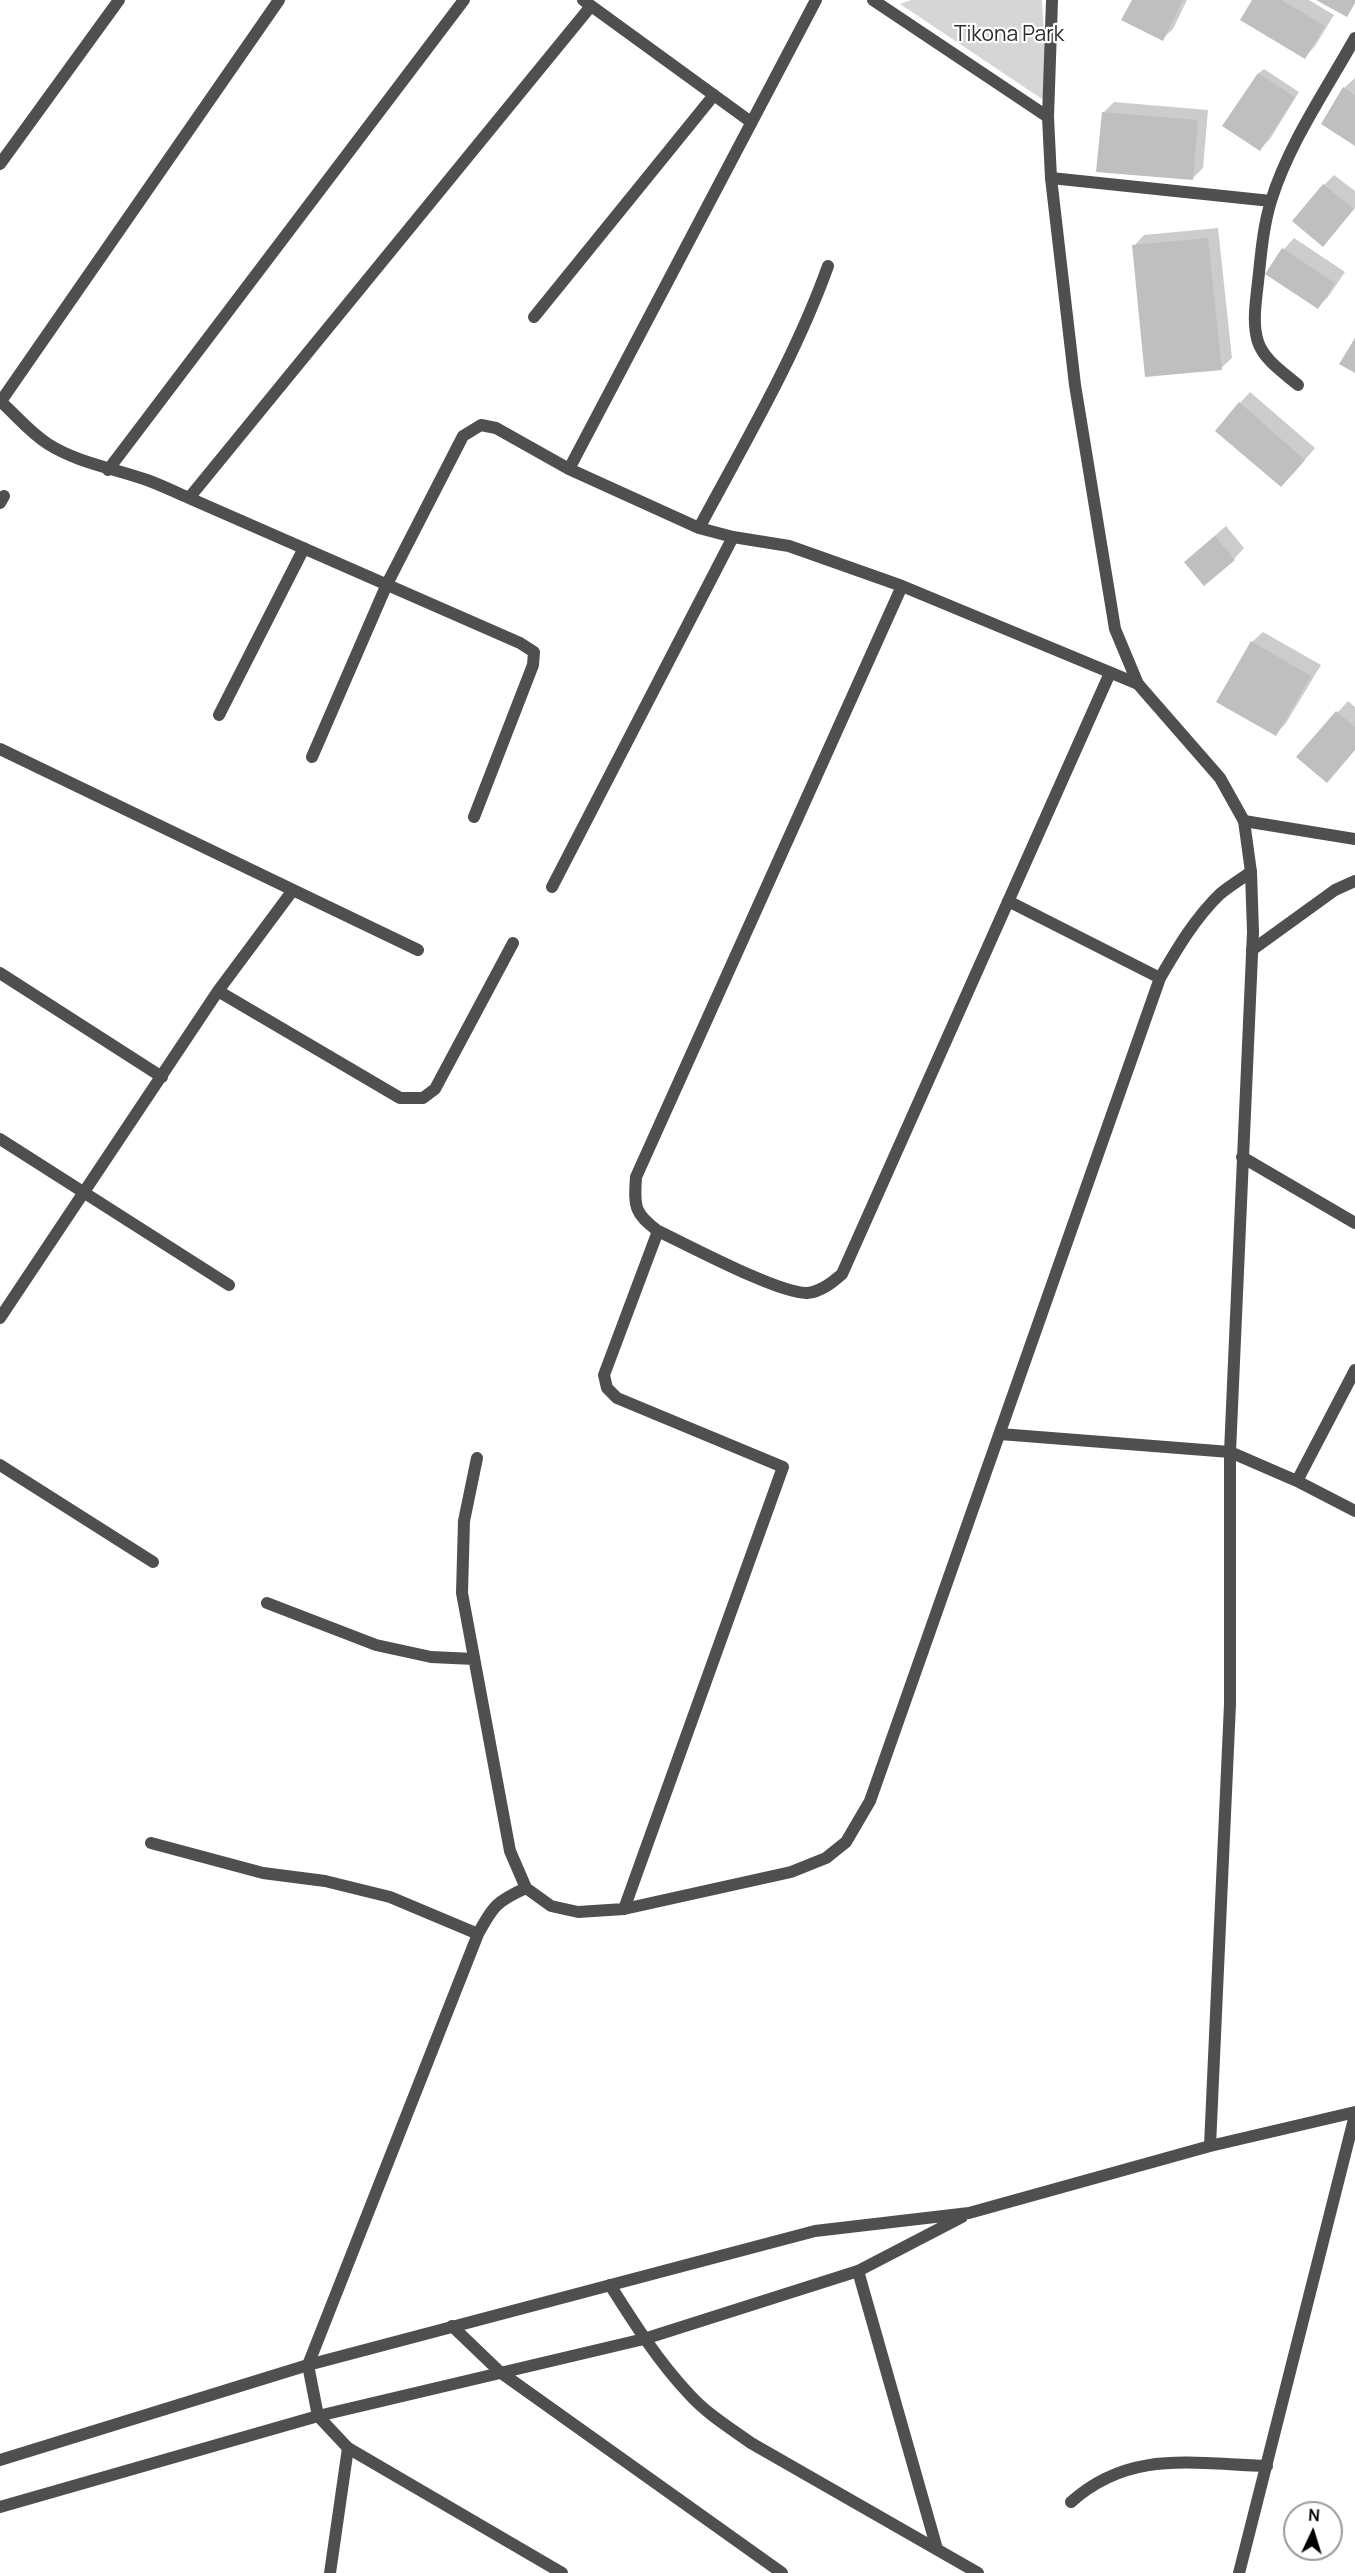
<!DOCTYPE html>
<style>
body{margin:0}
#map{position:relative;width:1355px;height:2573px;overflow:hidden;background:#fff;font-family:Manrope,sans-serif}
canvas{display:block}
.north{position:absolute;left:1283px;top:2501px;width:60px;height:60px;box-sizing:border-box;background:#fff;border:2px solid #999;border-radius:50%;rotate:4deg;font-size:16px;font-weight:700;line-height:24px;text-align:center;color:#000}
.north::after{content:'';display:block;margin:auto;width:21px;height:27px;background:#000;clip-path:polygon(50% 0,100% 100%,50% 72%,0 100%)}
</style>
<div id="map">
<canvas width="1355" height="2573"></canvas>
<div class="north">N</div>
</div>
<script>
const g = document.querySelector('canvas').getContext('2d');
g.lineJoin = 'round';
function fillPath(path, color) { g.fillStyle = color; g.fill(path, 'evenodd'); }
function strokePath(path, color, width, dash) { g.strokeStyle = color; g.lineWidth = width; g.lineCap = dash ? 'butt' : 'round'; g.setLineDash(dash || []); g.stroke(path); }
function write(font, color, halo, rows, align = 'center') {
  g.font = font + ' Manrope,sans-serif'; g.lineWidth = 4.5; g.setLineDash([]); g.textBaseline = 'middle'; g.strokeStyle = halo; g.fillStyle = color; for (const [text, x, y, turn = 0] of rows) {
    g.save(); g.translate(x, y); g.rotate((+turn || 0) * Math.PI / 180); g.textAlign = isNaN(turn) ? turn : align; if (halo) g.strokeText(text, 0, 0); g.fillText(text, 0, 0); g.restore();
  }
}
fillPath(new Path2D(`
 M911,0H1042L1048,103L900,4Z`), '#d6d6d6');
fillPath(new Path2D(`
 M1134,0H1187L1173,29L1162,39Z
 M1254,0H1309L1334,15L1315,46L1305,57Z
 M1264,69L1299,92L1270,139L1260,149L1259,73Z
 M1355,78V144L1344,88Z
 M1114,102L1208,110L1203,168L1192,179L1103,113Z
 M1334,175L1355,191V208L1323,245L1324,185Z
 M1218,228L1232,358L1221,368L1134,246L1144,235Z
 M1294,238L1345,272L1328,297L1318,307L1267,273L1284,249Z
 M1250,392L1315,448L1292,475L1240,403Z
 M1226,526L1244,548L1234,559L1196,552Z
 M1263,632L1321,665L1286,723L1276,734L1252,642Z
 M1348,701L1355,707V750L1298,756Z`), '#0003');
fillPath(new Path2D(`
 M1132,0H1183L1163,41L1121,20Z
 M1252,0H1281L1325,26L1305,59L1240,20Z
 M1316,0H1355V3L1347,17Z
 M1258,73L1295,97L1260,151L1222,126Z
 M1343,87L1355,95V146L1321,124Z
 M1102,112L1198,120L1193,180L1096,172Z
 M1323,184L1354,209L1323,247L1292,221Z
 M1208,238L1222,370L1145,377L1132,245Z
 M1282,248L1335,283L1318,309L1265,274Z
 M1355,338V373L1339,364Z
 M1239,402L1305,460L1281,487L1215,431Z
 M1215,536L1235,560L1204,586L1184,562Z
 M1251,641L1311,676L1276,736L1216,702Z
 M1336,711L1355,727V750L1327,783L1296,757Z`), '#bfbfbf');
strokePath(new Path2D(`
 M330,2573L348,2448`), '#4f4f4f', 12);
strokePath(new Path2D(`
 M583,0L751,122
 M0,164L119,0
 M1051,178L1271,201
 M534,317L714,95
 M1298,385C1284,373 1264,360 1258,342C1252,323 1256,301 1258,282C1261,255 1263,227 1271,201C1289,143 1326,90 1355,38
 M0,401C16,415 29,432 48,444C78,463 113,468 147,480C161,485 175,492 189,498L520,643L534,652L533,665L474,817
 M1,401L279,0
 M569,469L816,0
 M108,470L464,0
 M189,498L591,6
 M0,503L4,496
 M699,528C745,442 795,358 828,266
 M902,586L636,1177C634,1207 634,1213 658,1231C688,1245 779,1294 807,1293C821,1292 833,1282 842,1274L1110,673
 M219,715L304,548
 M0,749L293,890L218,991L0,1318
 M312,757L387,584L463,436L481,425L496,428L569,469L699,528L733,537L789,546L902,586L1138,684
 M1244,821L1355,839
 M552,887L733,537
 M293,890L418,950
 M1008,901L1160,978
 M1252,950L1335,890L1355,881
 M0,973L162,1077
 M218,991L400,1098H423L435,1089L513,943
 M0,1139L229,1285
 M1242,1157L1355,1223
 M1000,1434L1230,1452L1297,1481L1355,1511
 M477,1458L464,1521L462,1593L510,1851L526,1888L551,1906L578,1912L624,1909L791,1872L826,1858L846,1842L870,1801L1160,978C1177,949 1195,918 1220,894C1230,886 1241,879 1251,872
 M0,1465L153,1562
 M1297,1481L1355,1370
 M267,1603L376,1645L431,1657L474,1659
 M151,1843L263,1873L325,1881L390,1897L478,1934
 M526,1888C497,1901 493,1906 478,1934L308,2365L318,2416L348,2448L562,2573
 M624,1909L783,1467L617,1398L607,1388L604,1375L658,1231
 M858,2271L937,2549
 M610,2285C634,2323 658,2361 689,2394C707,2414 730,2428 751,2443L978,2573
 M452,2326L500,2372L782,2573
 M1071,2502C1130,2449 1193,2464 1267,2466
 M1239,2573L1355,2115`), '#4f4f4f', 12);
strokePath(new Path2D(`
 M873,0L1048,117
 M1052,0L1048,117L1051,178L1075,385L1115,629L1138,684L1220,778L1244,821L1251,872L1253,932L1230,1452V1704L1210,2146
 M0,2460L308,2365L815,2231L969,2213L1210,2146L1355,2112
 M0,2507L318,2416L644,2339L858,2271L962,2217`), '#4f4f4f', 12);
write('21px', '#2d2d2d', '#fff', [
 ["Tikona Park",1009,35]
]);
</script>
